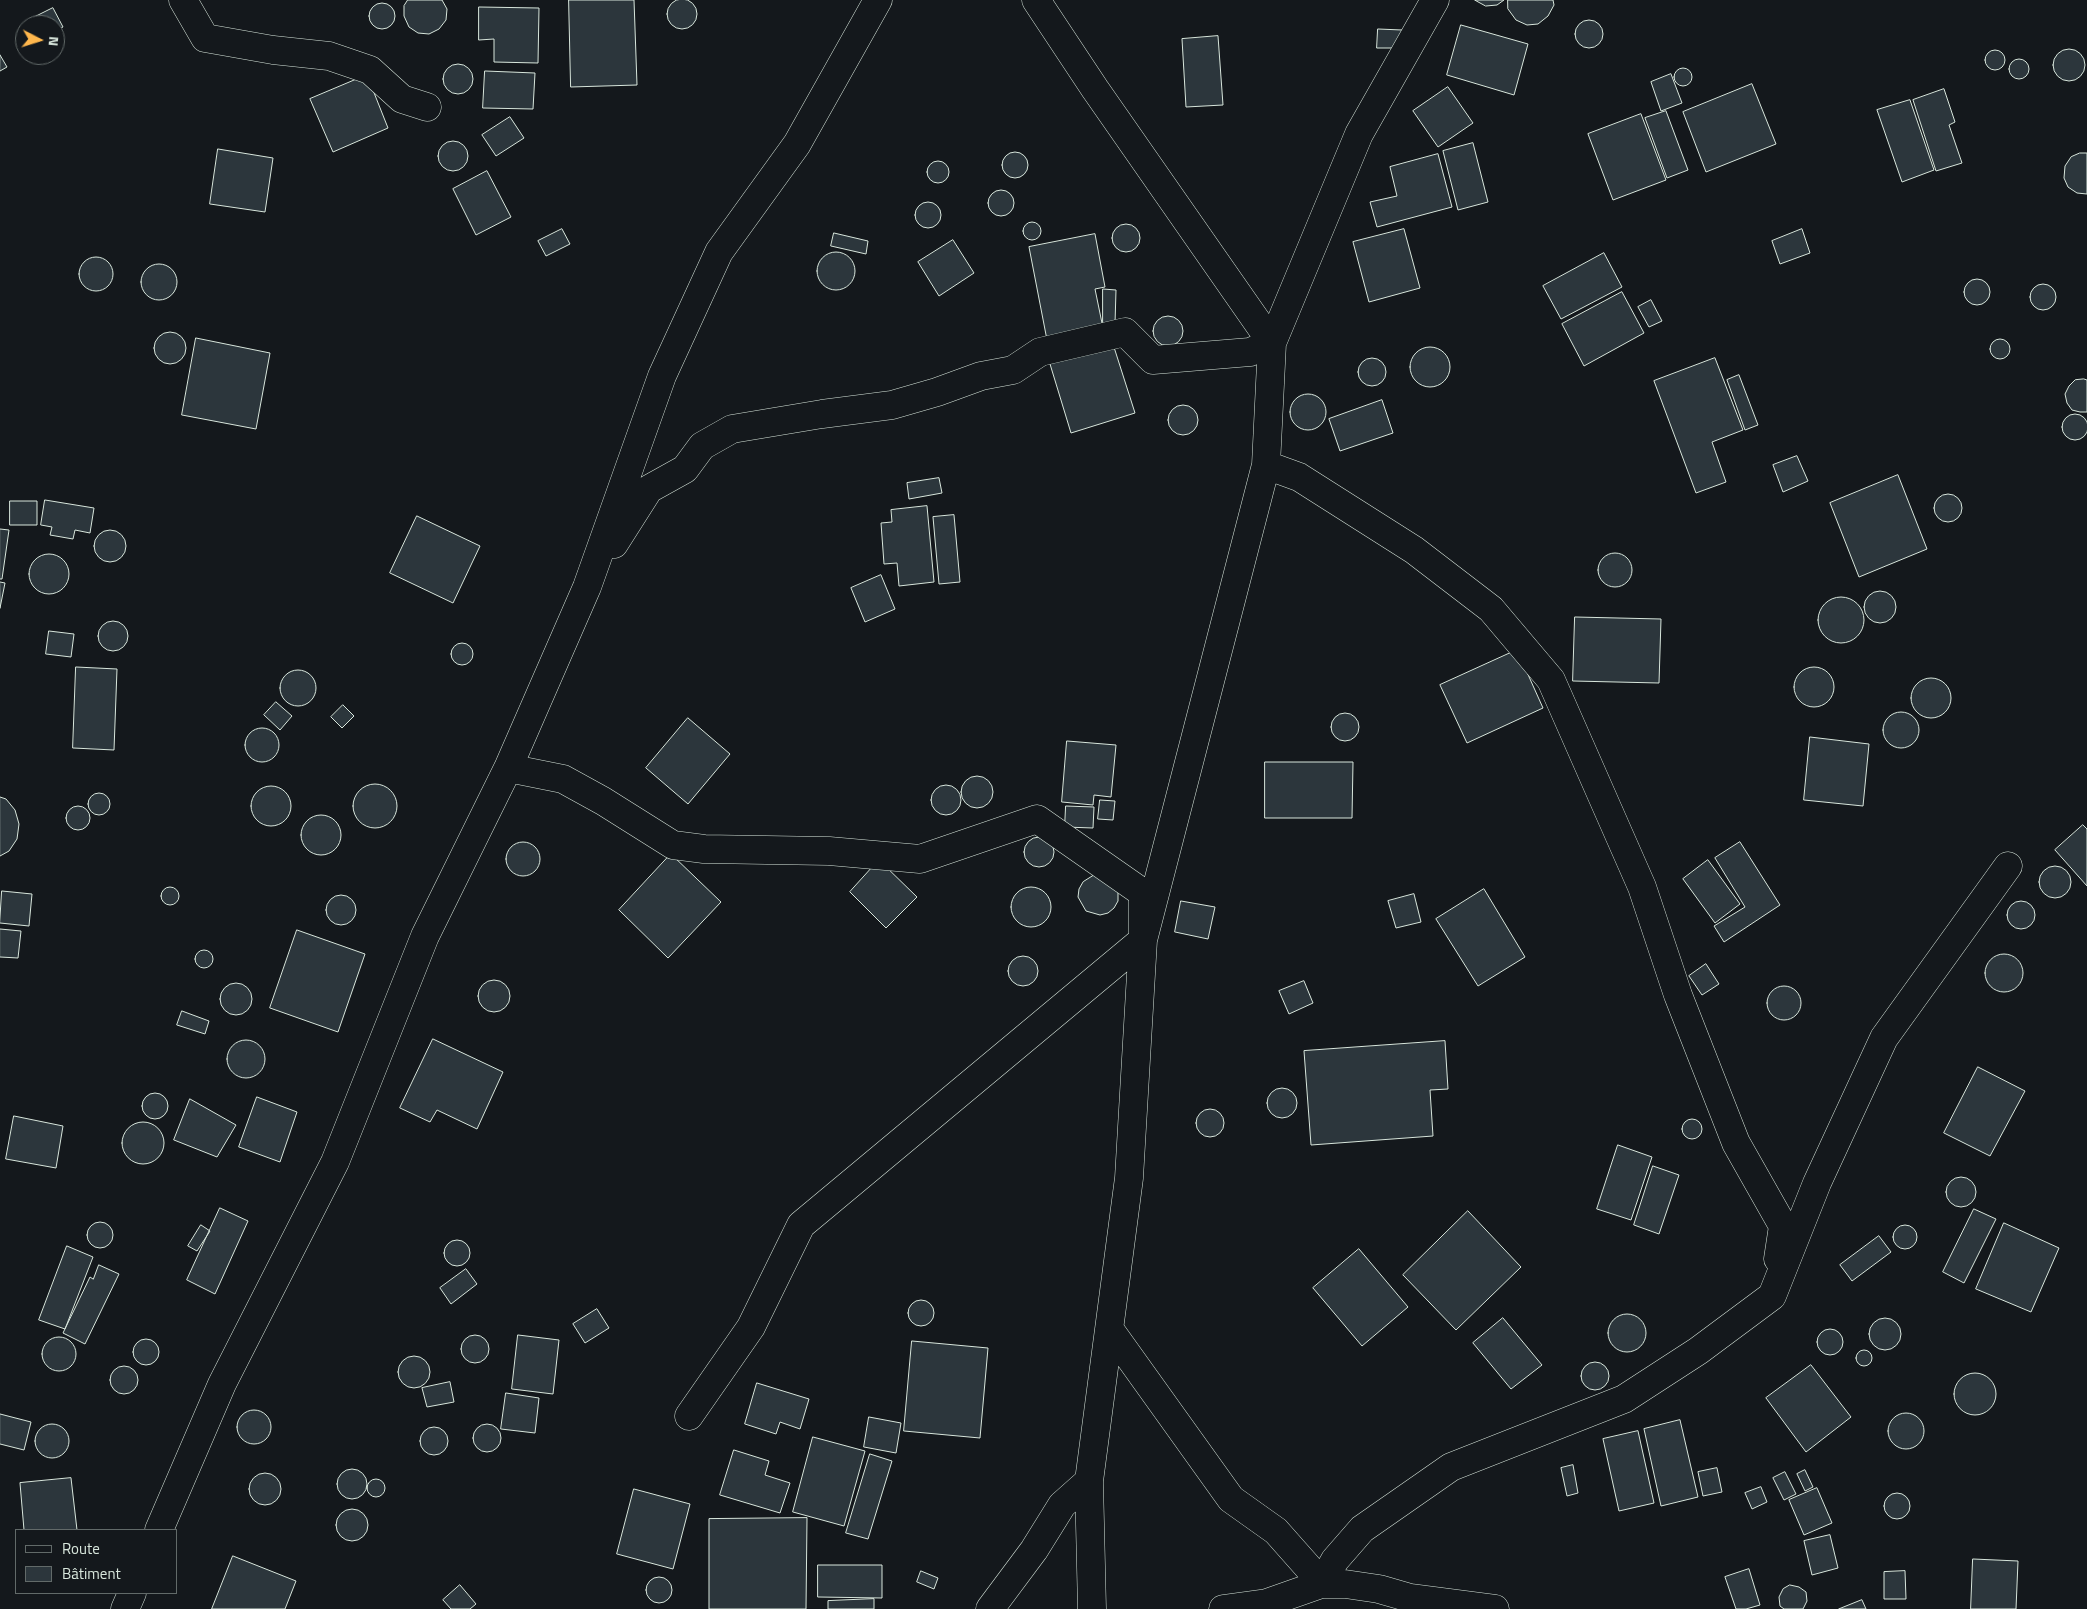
<!DOCTYPE html>
<meta charset="utf-8">
<style>
body{margin:0}
#map{position:relative;width:2087px;height:1609px;overflow:hidden;background:#14181c;font-family:"Titillium Web",sans-serif}
canvas{display:block}
.legend{position:absolute;left:15px;top:1529px;width:162px;height:65px;box-sizing:border-box;background:#14181c;border:1px solid #626a69;margin:0;padding:6px 9px;list-style:none;font-size:15px;color:#d8e6dc}
.legend li{display:flex;align-items:center;gap:10px;height:25px}
.legend b{width:25px;border:1px solid #626a69}
.north{position:absolute;left:15px;top:15px;width:50px;height:50px;box-sizing:border-box;background:#14181c;border:1px solid #626a69;border-radius:50%;rotate:95deg;font-size:14px;font-weight:700;line-height:20px;text-align:center;color:#d8e6dc}
.north::after{content:'';display:block;margin:auto;width:18px;height:22px;background:#ffb74d;clip-path:polygon(50% 0,100% 100%,50% 72%,0 100%)}
</style>
<div id="map">
<canvas width="2087" height="1609"></canvas>
<ul class="legend">
<li><b style="height:6px;background:#14181c"></b>Route</li>
<li><b style="height:14px;background:#2c363c"></b>Bâtiment</li>
</ul>
<div class="north">N</div>
</div>
<script>
const g = document.querySelector('canvas').getContext('2d');
g.lineJoin = 'round';
function fillPath(path, color) { g.fillStyle = color; g.fill(path, 'evenodd'); }
function strokePath(path, color, width, dash) { g.strokeStyle = color; g.lineWidth = width; g.lineCap = dash ? 'butt' : 'round'; g.setLineDash(dash || []); g.stroke(path); }
const building = new Path2D(`
 M667 14a15 15 0 1 1 30 0a15 15 0 1 1-30 0Z
 M408,0H442L447,9L446,20L439,29L429,34L418,33L409,27L404,16V6Z
 M569,0H634L637,85L571,87Z
 M1475,0H1504L1497,5L1486,6Z
 M1508,0H1553L1554,5L1548,16L1538,24L1527,25L1516,20L1508,9Z
 M369 16a13 13 0 1 1 26 0a13 13 0 1 1-26 0Z
 M479,7L539,8L538,63L494,62V39L479,40Z
 M53,8L63,27L55,31V25H27L25,22Z
 M1575 34a14 14 0 1 1 28 0a14 14 0 1 1-28 0Z
 M1461,25L1528,44L1514,95L1447,75Z
 M1378,29L1402,30L1401,48H1377Z
 M1218,36L1223,105L1186,107L1182,39Z
 M2053 65a16 16 0 1 1 32 0a16 16 0 1 1-32 0Z
 M1985 60a10 10 0 1 1 20 0a10 10 0 1 1-20 0Z
 M0,55L7,67L0,71Z
 M2009 69a10 10 0 1 1 20 0a10 10 0 1 1-20 0Z
 M443 79a15 15 0 1 1 30 0a15 15 0 1 1-30 0Z
 M1674 77a9 9 0 1 1 18 0a9 9 0 1 1-18 0Z
 M485,71L535,73L533,109L483,108Z
 M1671,74L1682,103L1661,111L1651,82Z
 M367,75L388,128L333,152L310,99Z
 M1752,84L1776,144L1706,172L1683,112Z
 M1448,87L1473,123L1438,147L1413,111Z
 M1944,89L1955,122L1949,125L1962,163L1936,171L1913,100Z
 M1910,100L1934,170L1902,182L1877,110Z
 M1666,111L1688,170L1667,178L1645,118Z
 M1641,114L1666,180L1613,200L1588,134Z
 M510,117L524,138L496,156L482,135Z
 M438 156a15 15 0 1 1 30 0a15 15 0 1 1-30 0Z
 M1473,143L1488,202L1458,210L1443,151Z
 M218,149L273,158L265,212L210,204Z
 M1002 165a13 13 0 1 1 26 0a13 13 0 1 1-26 0Z
 M2080,153H2087V194L2077,193L2068,187L2064,178L2065,166L2071,157Z
 M1438,154L1452,207L1377,227L1370,202L1397,196L1390,167Z
 M927 172a11 11 0 1 1 22 0a11 11 0 1 1-22 0Z
 M487,171L511,217L476,235L453,189Z
 M988 203a13 13 0 1 1 26 0a13 13 0 1 1-26 0Z
 M915 215a13 13 0 1 1 26 0a13 13 0 1 1-26 0Z
 M1023 231a9 9 0 1 1 18 0a9 9 0 1 1-18 0Z
 M1112 238a14 14 0 1 1 28 0a14 14 0 1 1-28 0Z
 M562,229L570,244L546,256L538,241Z
 M1404,229L1420,288L1369,302L1353,242Z
 M1802,229L1810,253L1780,264L1772,241Z
 M834,233L868,241L866,254L831,246Z
 M1095,234L1105,287L1095,289L1103,328L1047,340L1029,247Z
 M953,240L974,273L939,296L918,262Z
 M817 271a19 19 0 1 1 38 0a19 19 0 1 1-38 0Z
 M1604,253L1622,287L1561,319L1543,286Z
 M79 274a17 17 0 1 1 34 0a17 17 0 1 1-34 0Z
 M141 282a18 18 0 1 1 36 0a18 18 0 1 1-36 0Z
 M1964 292a13 13 0 1 1 26 0a13 13 0 1 1-26 0Z
 M2030 297a13 13 0 1 1 26 0a13 13 0 1 1-26 0Z
 M1103,289L1116,290L1115,324H1103Z
 M1622,292L1644,333L1584,366L1562,324Z
 M1651,300L1662,321L1649,327L1638,307Z
 M1153 331a15 15 0 1 1 30 0a15 15 0 1 1-30 0Z
 M154 348a16 16 0 1 1 32 0a16 16 0 1 1-32 0Z
 M196,338L270,353L256,429L182,415Z
 M1990 349a10 10 0 1 1 20 0a10 10 0 1 1-20 0Z
 M1113,344L1135,413L1071,433L1050,364Z
 M1410 367a20 20 0 1 1 40 0a20 20 0 1 1-40 0Z
 M1358 372a14 14 0 1 1 28 0a14 14 0 1 1-28 0Z
 M1715,358L1743,430L1712,442L1726,482L1696,493L1654,381Z
 M1739,375L1758,425L1745,430L1727,380Z
 M2084,379L2087,380V412H2080L2072,410L2067,403L2065,394L2069,386L2075,380Z
 M1290 412a18 18 0 1 1 36 0a18 18 0 1 1-36 0Z
 M1382,400L1393,433L1340,451L1329,419Z
 M1168 420a15 15 0 1 1 30 0a15 15 0 1 1-30 0Z
 M2062 427a13 13 0 1 1 26 0a13 13 0 1 1-26 0Z
 M1797,456L1808,481L1783,492L1773,465Z
 M1898,475L1927,549L1859,577L1830,503Z
 M939,478L942,493L909,499L907,483Z
 M1934 508a14 14 0 1 1 28 0a14 14 0 1 1-28 0Z
 M45,500L94,508L90,533L75,530L73,539L50,535L52,527L41,525Z
 M10,501H37V525H10Z
 M927,506L934,582L899,586L897,563L884,564L881,523L892,522L891,510Z
 M954,515L960,582L939,584L933,517Z
 M417,516L480,546L453,603L390,573Z
 M0,529L9,530L2,579H0Z
 M94 546a16 16 0 1 1 32 0a16 16 0 1 1-32 0Z
 M1598 570a17 17 0 1 1 34 0a17 17 0 1 1-34 0Z
 M29 574a20 20 0 1 1 40 0a20 20 0 1 1-40 0Z
 M881,575L895,609L865,622L851,588Z
 M0,582L5,583L0,608Z
 M1864 607a16 16 0 1 1 32 0a16 16 0 1 1-32 0Z
 M1818 620a23 23 0 1 1 46 0a23 23 0 1 1-46 0Z
 M1575,617L1661,619L1659,683L1573,681Z
 M98 636a15 15 0 1 1 30 0a15 15 0 1 1-30 0Z
 M49,631L74,634L71,657L46,654Z
 M451 654a11 11 0 1 1 22 0a11 11 0 1 1-22 0Z
 M1517,650L1543,708L1467,743L1440,685Z
 M76,667L117,669L114,750L73,748Z
 M1794 687a20 20 0 1 1 40 0a20 20 0 1 1-40 0Z
 M280 688a18 18 0 1 1 36 0a18 18 0 1 1-36 0Z
 M1911 698a20 20 0 1 1 40 0a20 20 0 1 1-40 0Z
 M276,702L292,716L280,730L264,715Z
 M343,705L354,716L342,728L331,717Z
 M1883 730a18 18 0 1 1 36 0a18 18 0 1 1-36 0Z
 M1331 727a14 14 0 1 1 28 0a14 14 0 1 1-28 0Z
 M688,718L730,754L688,804L646,768Z
 M245 745a17 17 0 1 1 34 0a17 17 0 1 1-34 0Z
 M1810,737L1869,744L1863,806L1804,800Z
 M1067,741L1116,745L1111,797L1094,795L1093,805L1062,802Z
 M1265,762H1353L1352,818H1265Z
 M961 792a16 16 0 1 1 32 0a16 16 0 1 1-32 0Z
 M353 806a22 22 0 1 1 44 0a22 22 0 1 1-44 0Z
 M931 800a15 15 0 1 1 30 0a15 15 0 1 1-30 0Z
 M251 806a20 20 0 1 1 40 0a20 20 0 1 1-40 0Z
 M88 804a11 11 0 1 1 22 0a11 11 0 1 1-22 0Z
 M0,797L6,799L15,810L19,824L17,839L9,851L0,856Z
 M1100,800L1115,801L1113,820L1098,819Z
 M1066,806L1094,807L1093,828L1065,827Z
 M66 818a12 12 0 1 1 24 0a12 12 0 1 1-24 0Z
 M301 835a20 20 0 1 1 40 0a20 20 0 1 1-40 0Z
 M2083,825L2087,829V886L2055,850Z
 M1024 852a15 15 0 1 1 30 0a15 15 0 1 1-30 0Z
 M1740,842L1780,905L1724,942L1714,926L1745,907L1715,858Z
 M506 859a17 17 0 1 1 34 0a17 17 0 1 1-34 0Z
 M671,854L721,902L668,958L619,910Z
 M879,860L917,897L886,928L850,892Z
 M1708,860L1740,904L1715,923L1683,879Z
 M2039 882a16 16 0 1 1 32 0a16 16 0 1 1-32 0Z
 M1096,874L1116,885L1118,893V901L1114,908L1108,913L1100,915L1086,911L1078,897L1079,889L1083,882Z
 M161 896a9 9 0 1 1 18 0a9 9 0 1 1-18 0Z
 M1011 907a20 20 0 1 1 40 0a20 20 0 1 1-40 0Z
 M1484,889L1525,957L1478,986L1436,919Z
 M2,891L32,894L29,926L0,923Z
 M1414,894L1421,922L1396,928L1388,901Z
 M326 910a15 15 0 1 1 30 0a15 15 0 1 1-30 0Z
 M1181,901L1215,907L1208,939L1175,932Z
 M2007 915a14 14 0 1 1 28 0a14 14 0 1 1-28 0Z
 M0,929L21,931L18,958L0,957Z
 M297,930L365,954L338,1032L270,1008Z
 M195 959a9 9 0 1 1 18 0a9 9 0 1 1-18 0Z
 M1985 973a19 19 0 1 1 38 0a19 19 0 1 1-38 0Z
 M1008 971a15 15 0 1 1 30 0a15 15 0 1 1-30 0Z
 M1706,964L1719,984L1702,995L1689,976Z
 M478 996a16 16 0 1 1 32 0a16 16 0 1 1-32 0Z
 M1304,981L1313,1003L1289,1014L1279,991Z
 M220 999a16 16 0 1 1 32 0a16 16 0 1 1-32 0Z
 M1767 1003a17 17 0 1 1 34 0a17 17 0 1 1-34 0Z
 M182,1011L209,1021L205,1034L177,1025Z
 M433,1039L503,1072L477,1129L437,1110L430,1122L400,1108Z
 M227 1059a19 19 0 1 1 38 0a19 19 0 1 1-38 0Z
 M1445,1041L1448,1089L1430,1090L1433,1136L1311,1145L1304,1051Z
 M1978,1067L2025,1091L1990,1156L1944,1133Z
 M1267 1103a15 15 0 1 1 30 0a15 15 0 1 1-30 0Z
 M142 1106a13 13 0 1 1 26 0a13 13 0 1 1-26 0Z
 M257,1097L297,1112L280,1162L239,1147Z
 M190,1099L236,1125L217,1157L174,1140Z
 M1196 1123a14 14 0 1 1 28 0a14 14 0 1 1-28 0Z
 M14,1116L63,1126L56,1168L6,1159Z
 M1682 1129a10 10 0 1 1 20 0a10 10 0 1 1-20 0Z
 M122 1143a21 21 0 1 1 42 0a21 21 0 1 1-42 0Z
 M1618,1145L1652,1157L1631,1220L1597,1209Z
 M1653,1166L1679,1175L1659,1234L1634,1225Z
 M1946 1192a15 15 0 1 1 30 0a15 15 0 1 1-30 0Z
 M220,1208L248,1221L215,1294L187,1280Z
 M1974,1209L1996,1219L1964,1283L1943,1272Z
 M1468,1211L1521,1267L1456,1330L1403,1275Z
 M87 1235a13 13 0 1 1 26 0a13 13 0 1 1-26 0Z
 M2004,1223L2059,1248L2031,1312L1976,1289Z
 M201,1225L210,1231L197,1251L188,1246Z
 M1893 1237a12 12 0 1 1 24 0a12 12 0 1 1-24 0Z
 M1879,1236L1891,1252L1852,1281L1840,1265Z
 M444 1253a13 13 0 1 1 26 0a13 13 0 1 1-26 0Z
 M67,1246L93,1257L65,1329L39,1320Z
 M1359,1249L1408,1307L1362,1346L1313,1288Z
 M99,1265L119,1274L85,1344L63,1333L90,1277L93,1279Z
 M466,1269L477,1284L451,1304L440,1288Z
 M908 1313a13 13 0 1 1 26 0a13 13 0 1 1-26 0Z
 M597,1309L609,1328L585,1343L573,1324Z
 M1608 1333a19 19 0 1 1 38 0a19 19 0 1 1-38 0Z
 M1503,1318L1542,1365L1511,1389L1473,1343Z
 M1869 1334a16 16 0 1 1 32 0a16 16 0 1 1-32 0Z
 M1817 1342a13 13 0 1 1 26 0a13 13 0 1 1-26 0Z
 M461 1349a14 14 0 1 1 28 0a14 14 0 1 1-28 0Z
 M518,1335L559,1340L553,1394L512,1389Z
 M42 1354a17 17 0 1 1 34 0a17 17 0 1 1-34 0Z
 M133 1352a13 13 0 1 1 26 0a13 13 0 1 1-26 0Z
 M912,1341L988,1348L980,1438L904,1431Z
 M1856 1358a8 8 0 1 1 16 0a8 8 0 1 1-16 0Z
 M398 1372a16 16 0 1 1 32 0a16 16 0 1 1-32 0Z
 M1581 1376a14 14 0 1 1 28 0a14 14 0 1 1-28 0Z
 M1811,1365L1851,1417L1806,1452L1766,1398Z
 M110 1380a14 14 0 1 1 28 0a14 14 0 1 1-28 0Z
 M1954 1394a21 21 0 1 1 42 0a21 21 0 1 1-42 0Z
 M450,1382L454,1402L427,1407L422,1388Z
 M757,1383L809,1399L800,1429L780,1422L776,1434L745,1424Z
 M506,1393L539,1398L535,1433L501,1429Z
 M237 1427a17 17 0 1 1 34 0a17 17 0 1 1-34 0Z
 M1888 1431a18 18 0 1 1 36 0a18 18 0 1 1-36 0Z
 M0,1414L31,1422L24,1450L0,1444Z
 M869,1417L901,1423L896,1453L864,1447Z
 M1680,1420L1698,1497L1661,1506L1644,1429Z
 M473 1438a14 14 0 1 1 28 0a14 14 0 1 1-28 0Z
 M35 1441a17 17 0 1 1 34 0a17 17 0 1 1-34 0Z
 M420 1441a14 14 0 1 1 28 0a14 14 0 1 1-28 0Z
 M1638,1431L1654,1503L1619,1511L1603,1439Z
 M813,1437L865,1451L844,1526L793,1512Z
 M734,1450L769,1461L765,1475L790,1483L780,1513L720,1495Z
 M870,1454L892,1461L868,1539L846,1533Z
 M1573,1465L1578,1493L1567,1496L1561,1468Z
 M1717,1468L1722,1492L1703,1496L1698,1472Z
 M337 1484a15 15 0 1 1 30 0a15 15 0 1 1-30 0Z
 M1805,1470L1813,1487L1805,1491L1797,1474Z
 M1785,1472L1796,1494L1784,1500L1773,1478Z
 M249 1489a16 16 0 1 1 32 0a16 16 0 1 1-32 0Z
 M71,1478L77,1530H24L20,1483Z
 M367 1488a9 9 0 1 1 18 0a9 9 0 1 1-18 0Z
 M1761,1487L1767,1502L1752,1509L1745,1493Z
 M1817,1488L1832,1523L1804,1535L1789,1500Z
 M634,1489L690,1504L673,1569L617,1554Z
 M1884 1506a13 13 0 1 1 26 0a13 13 0 1 1-26 0Z
 M336 1525a16 16 0 1 1 32 0a16 16 0 1 1-32 0Z
 M807,1518L806,1609H709V1519Z
 M1830,1535L1838,1568L1812,1575L1804,1541Z
 M233,1556L296,1581L285,1609H212Z
 M1973,1559L2018,1561L2016,1609H1971Z
 M818,1565H882V1598L818,1597Z
 M1749,1569L1760,1605L1746,1609H1736L1725,1577Z
 M921,1571L938,1578L934,1589L917,1582Z
 M1905,1571L1906,1599H1884V1572Z
 M646 1590a13 13 0 1 1 26 0a13 13 0 1 1-26 0Z
 M460,1585L476,1604L470,1609H451L443,1600Z
 M1790,1585L1799,1587L1806,1592L1807,1601L1803,1609H1784L1780,1606L1779,1597L1783,1589Z
 M874,1599V1609H828V1601Z
 M1862,1600L1866,1609H1839Z`);
fillPath(building, '#2c363c');
strokePath(building, '#d8e6dc', 1);
const street = new Path2D(`
 M183,0L205,38L273,50L329,56L370,70L402,99L427,107
 M1036,0L1095,89L1272,343L1266,465L1143,940L1129,1178L1089,1481L1092,1609
 M1266,465L1299,477L1414,550L1491,609L1551,680L1642,887L1678,995L1736,1143L1783,1226L1778,1259
 M614,544L649,489L685,469L702,446L732,429L822,414L892,405L937,392L981,376L1013,370L1040,352L1125,332L1153,360L1250,352L1272,343L1359,134L1435,0
 M508,768L563,779L603,801L673,845L704,849L829,851L920,859L1037,819L1143,893V940L801,1225L751,1327L689,1416
 M1110,1330L1231,1499L1276,1531L1322,1583L1335,1560L1362,1529L1451,1467L1624,1399L1698,1351L1772,1296L1817,1183L1884,1038L2008,866
 M159,1530L222,1384L335,1162L425,936L508,768L587,587L662,376L719,252L797,144L878,0
 M125,1609L132,1593
 M990,1609L1034,1550L1062,1505L1089,1481
 M1223,1609L1267,1603L1321,1584H1345L1379,1589L1410,1598L1495,1609`);
strokePath(street, '#d8e6dc', 29);
strokePath(street, '#14181c', 28);
</script>
